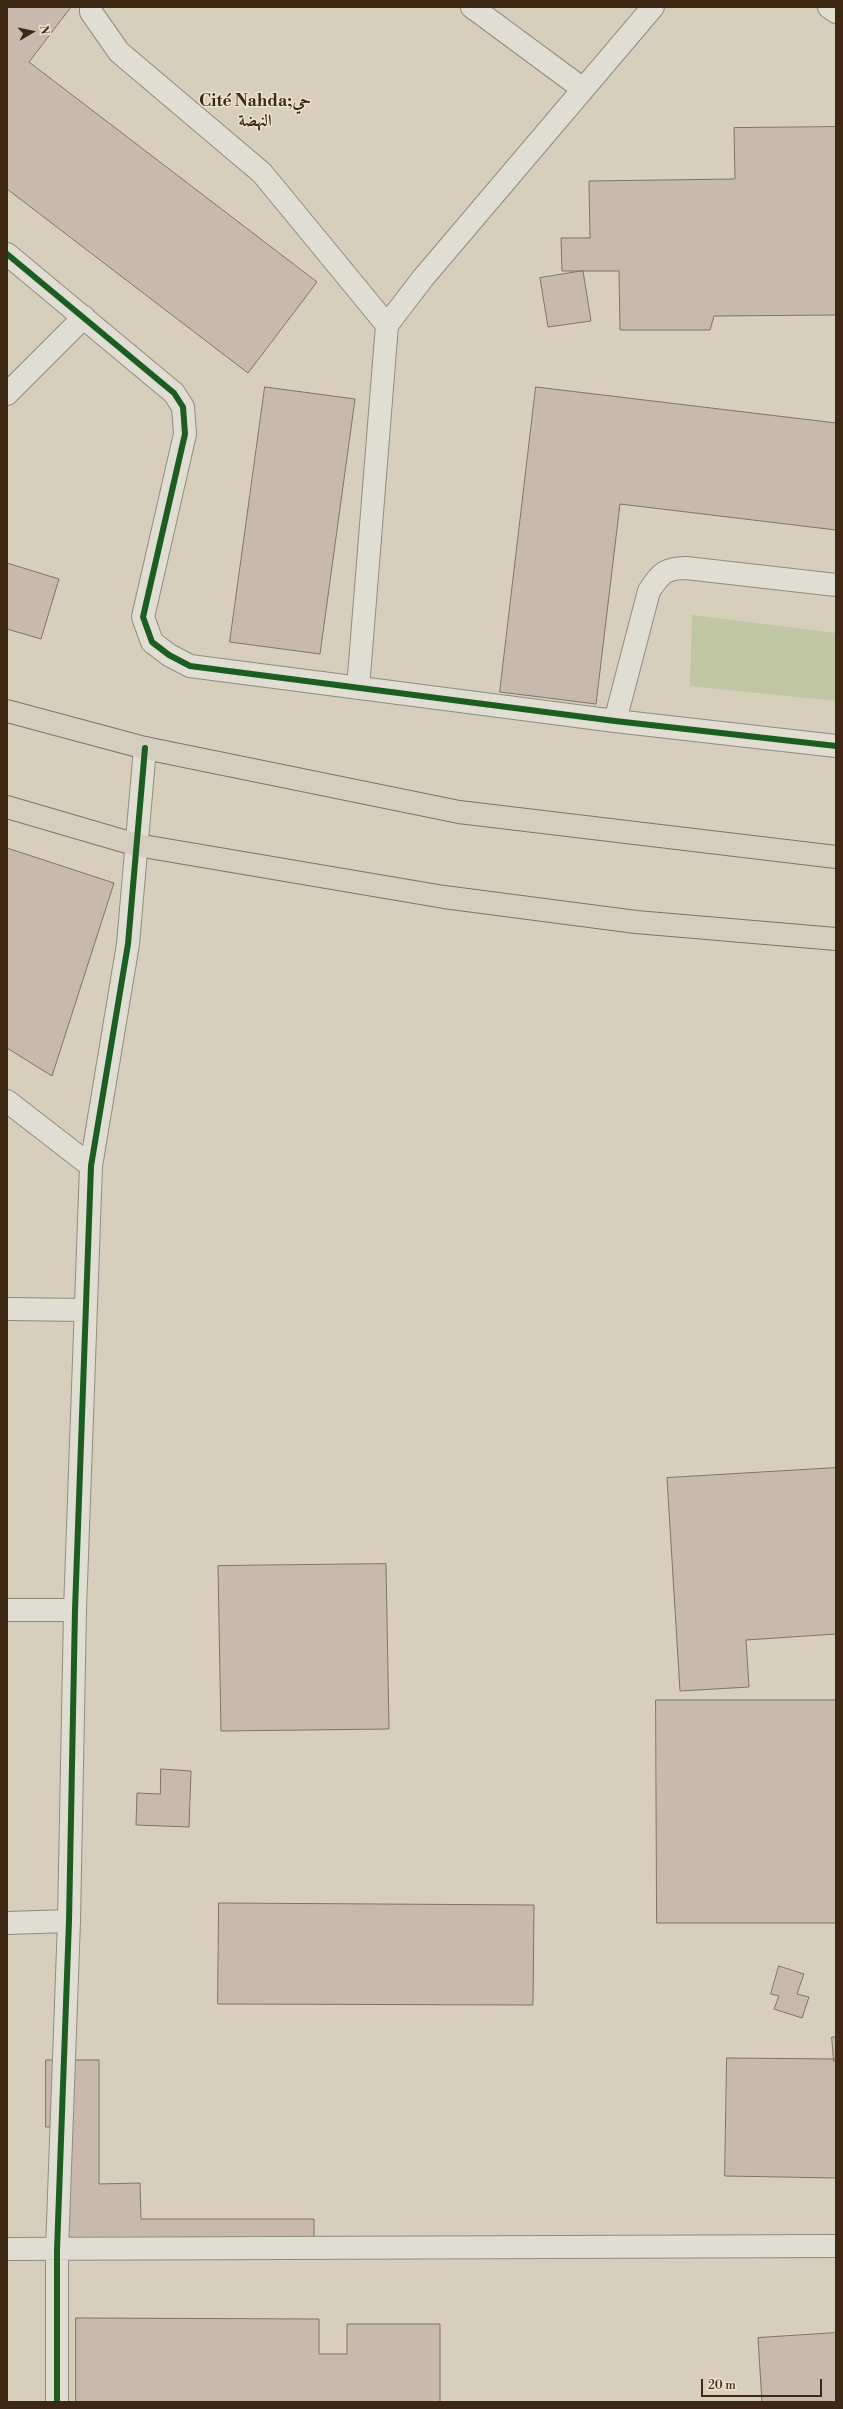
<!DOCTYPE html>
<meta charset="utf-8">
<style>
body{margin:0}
#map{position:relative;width:843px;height:2409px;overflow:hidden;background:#d7cfbc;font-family:"Libre Bodoni",serif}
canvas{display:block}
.frame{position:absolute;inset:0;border:8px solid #3f2813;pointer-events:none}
.north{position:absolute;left:12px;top:12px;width:40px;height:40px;-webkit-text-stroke:3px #ede3cc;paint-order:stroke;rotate:81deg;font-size:11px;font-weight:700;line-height:16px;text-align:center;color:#3f2813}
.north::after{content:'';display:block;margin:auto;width:14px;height:18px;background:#3f2813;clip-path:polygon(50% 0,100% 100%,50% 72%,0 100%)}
.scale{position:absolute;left:701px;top:2379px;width:121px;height:18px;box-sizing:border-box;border:2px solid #3f2813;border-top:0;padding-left:5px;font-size:12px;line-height:14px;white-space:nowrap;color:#3f2813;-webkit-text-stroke:3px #ede3cc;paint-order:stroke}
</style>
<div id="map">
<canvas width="843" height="2409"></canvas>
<div class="frame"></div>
<div class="north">N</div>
<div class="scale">20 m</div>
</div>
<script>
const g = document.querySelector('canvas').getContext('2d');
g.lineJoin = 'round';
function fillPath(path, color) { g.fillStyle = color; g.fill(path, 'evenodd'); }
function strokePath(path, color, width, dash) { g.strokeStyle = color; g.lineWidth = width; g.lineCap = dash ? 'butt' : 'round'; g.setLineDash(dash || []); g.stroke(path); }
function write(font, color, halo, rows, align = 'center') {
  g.font = font + ' "Libre Bodoni",Amiri,serif'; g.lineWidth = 3; g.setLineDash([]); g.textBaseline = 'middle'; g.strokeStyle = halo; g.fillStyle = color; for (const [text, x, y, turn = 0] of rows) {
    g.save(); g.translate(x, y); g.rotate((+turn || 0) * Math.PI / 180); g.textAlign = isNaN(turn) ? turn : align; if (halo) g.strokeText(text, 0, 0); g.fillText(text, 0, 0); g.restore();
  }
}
fillPath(new Path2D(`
 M692,615L836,633V701L690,686Z`), '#c0c6a4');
const building = new Path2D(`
 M7,7H71L29,62L317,282L248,373L7,189Z
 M836,127V315L714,316L710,330H620L619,271H562L561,238H590L589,181L735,179L734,128Z
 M583,271L591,321L548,327L540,278Z
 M265,387L355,399L320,654L230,642Z
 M536,387L836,423V530L620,504L596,704L500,692Z
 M7,563L59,579L41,639L7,629Z
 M7,848L114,883L52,1076L7,1048Z
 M836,1468V1634L746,1640L749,1687L680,1691L667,1478Z
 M386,1564L389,1729L221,1731L218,1566Z
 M656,1700H836V1923H657Z
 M161,1769L191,1771L189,1827L136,1825L137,1793L160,1794Z
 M219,1903L534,1905L533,2005L218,2004Z
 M779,1966L804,1974L797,1994L809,1997L802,2018L774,2009L779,1996L771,1994Z
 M832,2037H836V2061H834Z
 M727,2058L836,2059V2178L725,2176Z
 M46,2060H99V2184L140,2183L141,2219H314V2250H51L69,2127H46Z
 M76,2318L319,2319V2354H347V2324H440V2402H76Z
 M836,2333V2402H762L758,2338Z`);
fillPath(building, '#c9b9ac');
strokePath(building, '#7c7467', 1);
const street = new Path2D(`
 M91,7V12L119,52L262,173L387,325
 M472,7L583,89
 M829,7L836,12
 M7,254L174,393L183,407L185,434L143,617L152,642L169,655L190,666L615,721L836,746
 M7,394L84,317
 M358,688L387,325L423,278L653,7
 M615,721L649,591C660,574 665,568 686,568L836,585
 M7,1101L91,1166
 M7,1309L85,1310
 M7,1610H75
 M7,1923L69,1921
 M7,2249L836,2246
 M57,2402V2250L69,1921L75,1610L91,1166L128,944L145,748`);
const primary = new Path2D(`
 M7,711L145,748L459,812L836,857
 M7,807L137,845L444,897L636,922L836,939`);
strokePath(street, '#928a7d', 24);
strokePath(primary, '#7c7467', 24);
strokePath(street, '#e0ddd3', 22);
strokePath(primary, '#d5cdbe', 22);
strokePath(new Path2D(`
 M7,254L174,393L183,407L185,434L143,617L152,642L169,655L190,666L615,721L836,746
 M57,2402V2250L69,1921L75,1610L91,1166L128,944L145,748`), '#1b5e20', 6);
write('bold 17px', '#3f2813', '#ede3cc', [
 ["Cité Nahda;حي",255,102],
 ["النهضة",255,122]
]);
</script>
